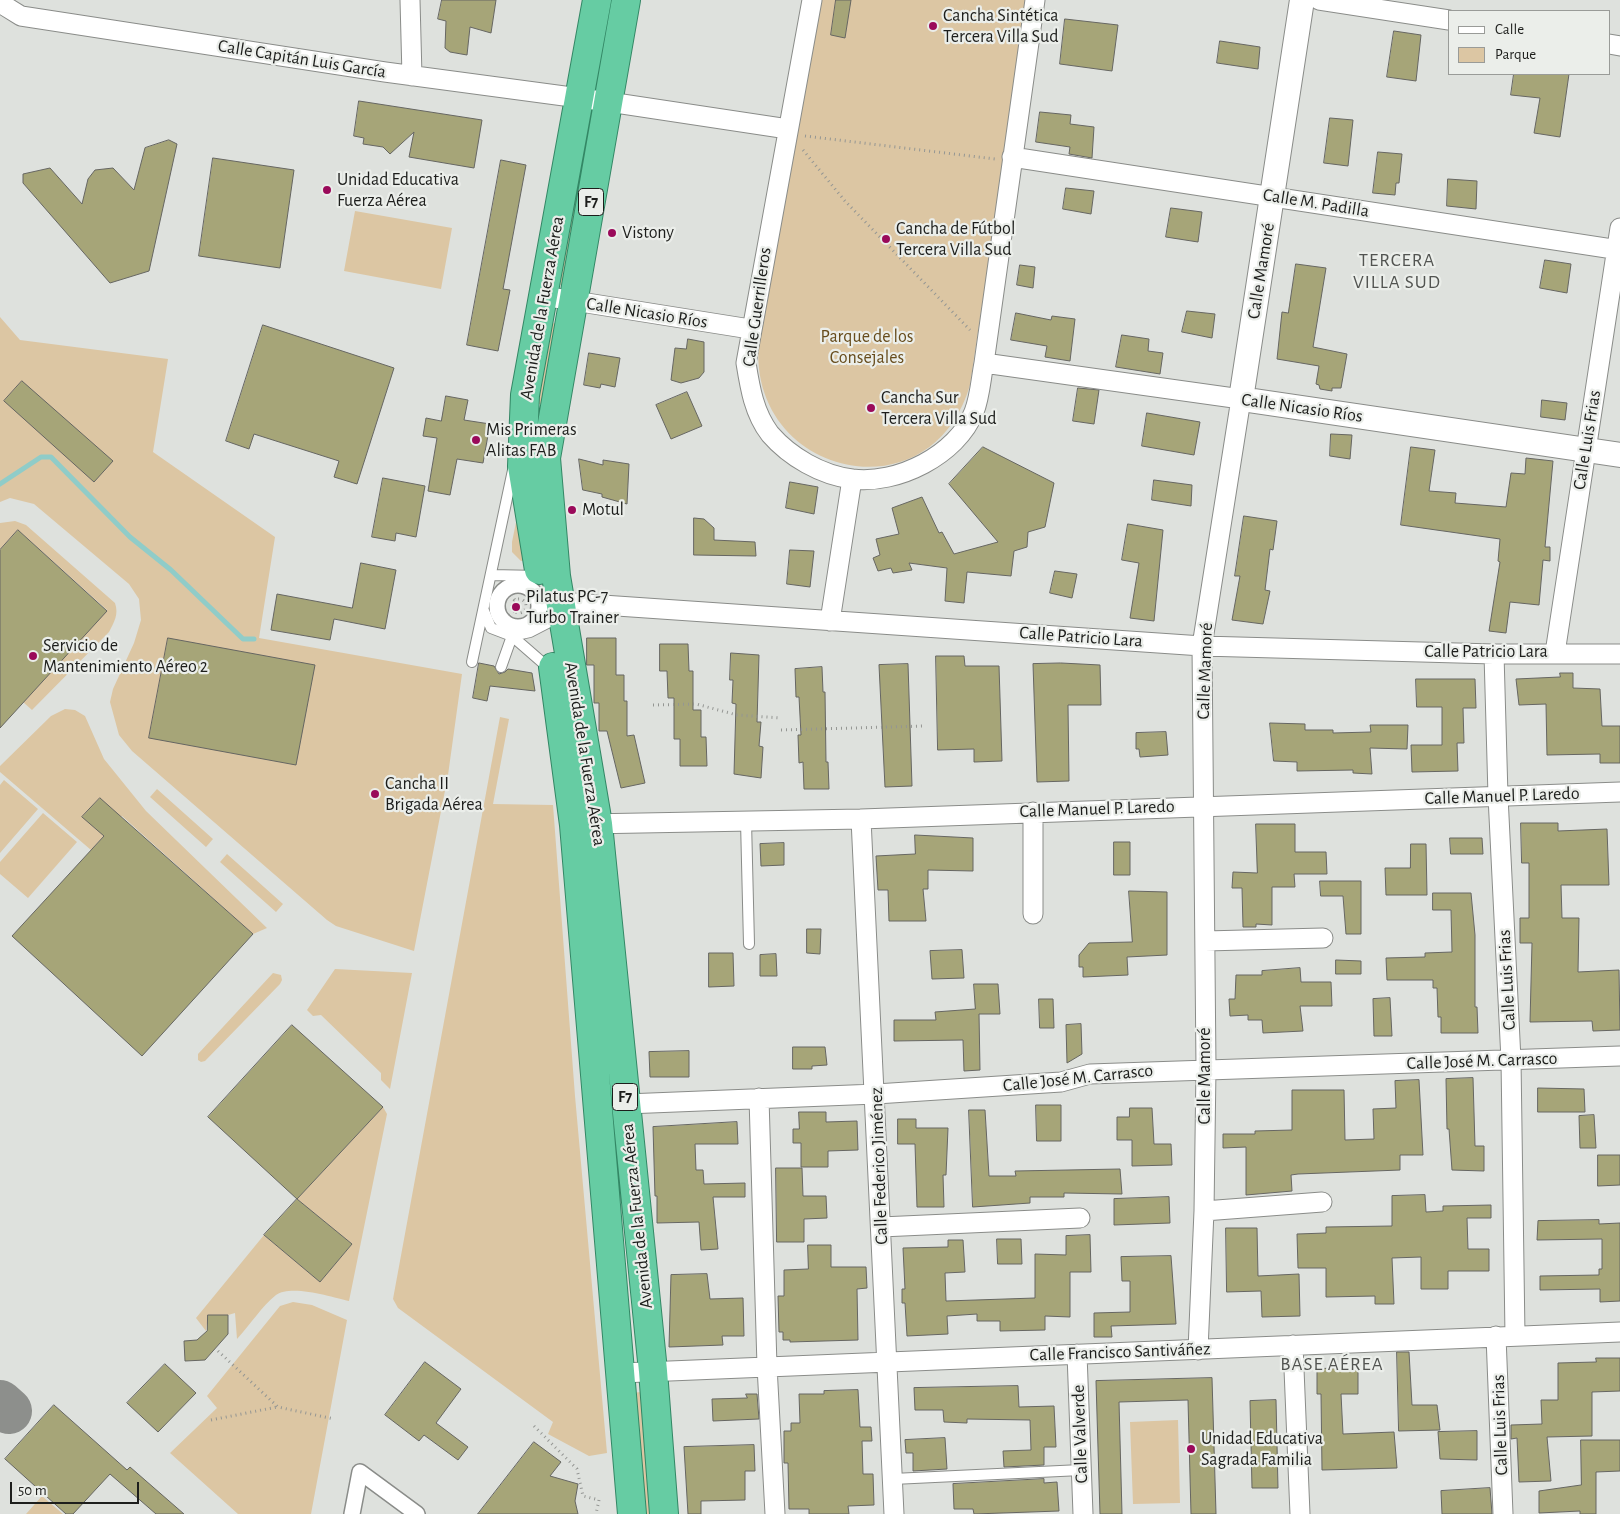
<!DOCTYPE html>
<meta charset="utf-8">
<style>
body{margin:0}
#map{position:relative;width:1620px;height:1514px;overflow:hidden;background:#dee1dd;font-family:"Alegreya Sans",sans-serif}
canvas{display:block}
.legend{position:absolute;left:1448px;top:10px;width:162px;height:65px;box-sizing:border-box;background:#ebeeea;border:1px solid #999b98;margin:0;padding:6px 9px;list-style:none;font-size:15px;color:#1d1e1c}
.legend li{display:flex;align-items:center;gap:10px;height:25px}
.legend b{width:25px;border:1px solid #999b98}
.scale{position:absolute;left:10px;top:1482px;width:129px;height:22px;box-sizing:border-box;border:2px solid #1d1e1c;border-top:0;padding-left:6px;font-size:15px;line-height:18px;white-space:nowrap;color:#1d1e1c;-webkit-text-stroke:4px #ebeeea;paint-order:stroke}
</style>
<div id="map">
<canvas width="1620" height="1514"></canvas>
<ul class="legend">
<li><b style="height:6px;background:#fff"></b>Calle</li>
<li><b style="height:14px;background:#dcc6a3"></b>Parque</li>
</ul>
<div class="scale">50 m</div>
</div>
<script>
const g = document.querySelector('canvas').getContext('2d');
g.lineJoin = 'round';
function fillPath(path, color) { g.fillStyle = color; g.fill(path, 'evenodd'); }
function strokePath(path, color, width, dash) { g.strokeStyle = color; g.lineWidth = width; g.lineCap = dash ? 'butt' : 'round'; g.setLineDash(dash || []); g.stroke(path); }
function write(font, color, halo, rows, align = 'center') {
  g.font = font + ' "Alegreya Sans",sans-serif'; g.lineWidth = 4.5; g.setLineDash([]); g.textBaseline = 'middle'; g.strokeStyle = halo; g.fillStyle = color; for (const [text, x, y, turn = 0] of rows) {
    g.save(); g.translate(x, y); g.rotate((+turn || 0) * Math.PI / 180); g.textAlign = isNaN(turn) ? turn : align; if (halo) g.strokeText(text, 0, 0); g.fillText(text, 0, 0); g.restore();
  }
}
fillPath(new Path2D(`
 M607,0H614L597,89H594Z
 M822,0H1028L970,385C931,520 745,476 759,340Z
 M591,112L593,114L563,285H560L588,113Z
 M355,211L452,228L441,289L344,271Z
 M0,317L20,340L168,359L153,452L275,537L259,638L462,674L448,775L414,951L336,926L327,920L132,751L119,735L110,702L113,689L134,643L141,620L139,599L129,584L34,504L10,498L0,502Z
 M554,323L557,324L542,404H539L537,400L552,324Z
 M521,498L527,560L521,561L512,552V542Z
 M15,521L26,525L115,603C119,615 114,622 109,632L32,710L23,702L107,610L18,530L0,550V523Z
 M65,709L75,710L85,716L104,759L146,811L267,928L253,934L122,816L91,850L0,772V766L51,716Z
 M500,717L509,719L493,804L553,805L575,1096L607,1453L589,1456L548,1434L553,1422L398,1308L393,1299Z
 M4,780L38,809L0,853V785Z
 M157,789L213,839L206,847L150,797Z
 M43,813L77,842L28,898L0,874V862Z
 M227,854L283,904L276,912L220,862Z
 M335,969L412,973L390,1089L381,1080V1073L321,1015L313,1016L307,1010Z
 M273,973L281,975L282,980L280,984L205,1061L201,1062L198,1060V1054Z
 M383,1107L387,1114L349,1301C332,1297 291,1284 276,1295C262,1306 250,1325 237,1339L235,1313L228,1315H208L206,1331L196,1318L264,1235L320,1282L352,1244L297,1199Z
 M293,1302L312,1305L347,1320L311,1514H238L170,1453L217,1408L207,1396L280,1306Z
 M642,1392L653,1514H641L630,1393Z
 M1178,1420L1180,1503L1133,1504L1130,1422Z
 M42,1496L63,1514H26Z`), '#dcc6a3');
strokePath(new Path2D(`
 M0,484L41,457H51L130,537L171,570L243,639H254`), '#90ccc8', 5);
strokePath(new Path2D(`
 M0,1403L9,1411`), '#8d8f8c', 46);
const building = new Path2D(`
 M442,0H496L491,33L470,27L467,55L450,52L445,48L446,21L438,19Z
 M836,0H851L845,38L831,35Z
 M1065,19L1118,25L1112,71L1060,64Z
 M1394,31L1421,35L1416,81L1387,77Z
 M1220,41L1260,47L1258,69L1217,63Z
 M1514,74H1569L1560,137L1534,133L1540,98L1511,95Z
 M359,101L482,120L474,168L409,157L414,132L390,154L383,147L363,144L364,138L354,136Z
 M1040,112L1071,115L1070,124L1094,127L1092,158L1069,154L1070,147L1036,142Z
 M1330,118L1353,120L1348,166L1324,163Z
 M169,140L177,144L149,271L110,283L23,183V174L50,168L82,204L88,179L95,170L113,168L134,190L145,148Z
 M1378,152L1402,154L1399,183H1396L1395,195L1373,193Z
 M213,158L294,170L280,268L199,256Z
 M501,160L526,165L503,289L510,290L498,351L467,345Z
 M1448,179L1477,181L1476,209L1447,206Z
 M1066,188L1094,191L1091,214L1063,209Z
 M1171,208L1202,212L1198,242L1166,237Z
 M1545,260L1571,264L1567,293L1540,288Z
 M1296,264L1326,268L1313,347L1347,354L1341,388H1332V391L1320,389L1319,385L1316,384L1319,366L1277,359L1282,312L1288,313Z
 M1020,265L1035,267L1033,288L1017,285Z
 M1187,311L1215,314L1212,338L1182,332Z
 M1016,313L1051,320L1052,316L1075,319L1070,361L1045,357L1047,346L1011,340Z
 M263,325L394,368L357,484L334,477L339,461L254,434L249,449L226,441Z
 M1122,335L1149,339L1148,351L1163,353L1160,374L1116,367Z
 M688,339L704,342V372L699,378L681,383L671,380L675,348L686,349Z
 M589,353L620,358L615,387L601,384L600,388L584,385Z
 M22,381L113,461L94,482L4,401Z
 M1078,388L1099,390L1094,424L1073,421Z
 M687,392L702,426L671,439L656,405Z
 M446,396L468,400L464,420L490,424L483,463L457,459L450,495L428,491L437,438L423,436L426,418L441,421Z
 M1542,400L1567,403L1565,420L1541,417Z
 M1147,413L1200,422L1194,455L1142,446Z
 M1331,434L1352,435L1350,459L1330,456Z
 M983,447L1054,483L1045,527L1028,532L1027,547L1014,551L1011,576L967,572L964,603L945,601L947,568L909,563L912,570L893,573L891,568L878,571L873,558L880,555L876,539L899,534L892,508L922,497L939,533L942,532L954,554L998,542L949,484Z
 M1411,447L1435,450L1429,491L1456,493L1455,503L1506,507L1511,473L1525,474L1526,458L1553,461L1545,547H1550V561L1543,560L1539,605L1510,602L1506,633L1489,631L1500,562L1498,561L1500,539L1401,525Z
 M579,459L603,465V460L629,464L627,504L602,497V494L583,490Z
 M383,478L425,486L416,537L396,533L395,541L372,537Z
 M1154,480L1192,485L1191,506L1152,500Z
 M790,482L818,487L814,514L786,508Z
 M1244,516L1277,521L1273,550L1270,549L1265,590L1270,591L1263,624L1232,620L1240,576H1235Z
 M694,518L704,519L714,528V540L755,542L756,556L694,555Z
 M1128,524L1163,530L1154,621L1130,618L1139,563L1122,560Z
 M18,530L107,611L0,728V550Z
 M790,550L814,551L810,587L787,584Z
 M361,563L396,570L385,629L334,619L330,640L271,630L277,594L352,608Z
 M1055,571L1077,574L1072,598L1050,593Z
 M168,638L315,665L296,765L149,738Z
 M587,638H616V675H624V701H627V736L634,735L645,783L621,788L607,731H599V703H594V665H587Z
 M660,644H688L689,671H693V710H701V737H706L707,766H680V739H674V698H668L667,671H660Z
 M731,653L759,655L757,722H761L759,746L763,747L761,778L734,774L736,704L732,703L733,680H730Z
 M936,656H964L965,666H999L1002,761L974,762V749L938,750Z
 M479,663L494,666L499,674L505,672L508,669L532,673L535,691L490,686L487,701L473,698Z
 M1061,663L1100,665L1101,705H1068L1069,781L1037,782L1033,664Z
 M908,664L912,786L885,787L879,665Z
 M822,667L823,692H825L826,762H828L829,789H804L803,762L799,763L798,735H801L799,697H796L795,669Z
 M1560,673H1573V688L1600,689L1602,726H1620V763H1600V754L1547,755L1546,704L1519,705L1516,679L1560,677Z
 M1416,679H1475L1476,708H1463L1464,743H1457L1458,771L1412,772L1411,745H1442V707H1417Z
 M1270,723L1305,724V730H1333V733L1371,732L1370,725H1408L1407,749L1370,748L1372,774L1353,773V770L1297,771V762L1274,761Z
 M1166,732L1168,755L1140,757L1139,749H1136V733Z
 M100,798L253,934L142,1056L12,936L104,836L82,817Z
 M1521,823H1558V831L1607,829L1609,885H1561L1562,918H1579L1578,972L1619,970L1620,1030L1593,1031L1592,1021L1530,1022L1532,943H1520V918H1529V863H1522Z
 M1256,824H1295V852H1326L1327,874H1294L1295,887H1272V925L1256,924V927H1243L1242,888H1232L1233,872L1257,873Z
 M915,835L973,838V871L928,870V889H923L926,921H889L888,890H878L876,856L915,854Z
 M1450,838H1482L1483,854H1451Z
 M1114,842H1130V875H1114Z
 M784,843V865L761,866L760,844Z
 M1411,844H1426L1427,895H1386L1385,868H1410Z
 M1320,881H1361V934H1346L1343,896H1321Z
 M1129,891L1167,892V955L1127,957L1128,975L1083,977V967H1079V955L1089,943L1132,942Z
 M1433,893H1471L1475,935V1007H1477L1478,1033H1441V1017H1438L1437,988H1433V980H1387L1386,958L1425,957V953L1452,952L1451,910H1433Z
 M807,929H821L820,954L807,953Z
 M962,950L964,978L932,979L930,951Z
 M709,953H733L734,986L709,987Z
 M776,954L777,976H760V955Z
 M1336,960L1361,961V974H1336Z
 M1300,968L1301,982H1331L1332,1006H1300L1303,1031L1263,1033L1262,1020H1248V1015L1230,1016L1229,999H1235L1236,975H1262V971Z
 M974,984H998L1000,1014H979L980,1070L964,1071L963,1040L894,1041V1020H936L935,1012L975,1009Z
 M1390,998L1392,1036H1374L1373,999Z
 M1039,999H1053L1054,1028H1040Z
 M1081,1024L1082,1054L1067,1063L1066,1025Z
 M292,1025L383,1107L297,1199L208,1117Z
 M793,1047H825L827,1065L812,1066V1069H793Z
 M689,1051V1077H650L649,1052Z
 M1473,1078L1475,1146H1484V1171L1452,1170L1449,1129H1447L1446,1079Z
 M1419,1080L1423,1155H1400V1170L1298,1174L1291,1175L1292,1191L1246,1195V1147L1223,1148V1134H1255V1131L1292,1130V1090H1344L1345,1140L1374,1139L1373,1109L1396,1108L1395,1081Z
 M1538,1088L1584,1089L1585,1112H1538Z
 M1036,1105H1061V1141H1037Z
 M1130,1108H1152L1154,1144H1171L1172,1165L1132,1166V1140H1117V1117H1129Z
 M969,1110H985L989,1176H1016L1015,1171L1120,1169L1122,1194L1064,1193V1197H1030V1203L973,1207Z
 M799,1112H826V1122L857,1121L858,1150L828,1151V1167H801V1143H793V1129H799Z
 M1594,1115L1596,1148H1580L1579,1116Z
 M898,1119H916V1128H948L946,1175H943L944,1207H917L915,1144H898Z
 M737,1122L738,1144H695L696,1170H703L704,1184L745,1183V1197H713L718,1249L701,1250L699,1222L657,1223V1196H655L653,1127Z
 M1598,1155H1620V1185L1598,1186Z
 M776,1168H802L803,1196H826L827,1218L804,1219V1242H777Z
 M1425,1195L1426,1212L1443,1211V1206L1491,1205V1218H1467L1468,1249H1489V1271H1448V1289H1421V1257L1392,1258L1394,1304H1375V1296L1326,1297V1268H1298L1297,1234L1326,1233V1227L1392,1226V1196Z
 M1169,1197L1170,1223L1114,1225V1199Z
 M297,1199L352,1244L320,1282L264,1235Z
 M1599,1220V1224L1620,1223V1301L1600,1302V1289L1540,1290V1276L1599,1275V1269H1602V1239L1537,1240L1538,1221Z
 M1226,1228H1257L1258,1276L1299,1274L1300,1316L1262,1317L1261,1291L1227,1292Z
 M1090,1235L1091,1272H1070V1317L1045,1316V1330L1000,1331V1321H977V1314L947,1316L948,1334L907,1336L905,1303H902V1289H905L903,1248L948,1247V1240H963L965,1272L945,1273L946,1301L1035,1298V1254L1066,1255V1236Z
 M997,1239H1021L1022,1264H998Z
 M808,1245H831V1267H866L867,1288L857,1289L858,1340L790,1342V1340H783V1332H779L778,1296H784V1270L808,1269Z
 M1171,1256L1176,1324L1111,1326L1112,1337H1094V1313L1130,1312V1281H1122L1121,1257Z
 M707,1274L710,1299L743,1298L744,1336H722L723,1345L669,1347L671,1275Z
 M208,1315H228V1334L205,1360L185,1361L184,1341L197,1340L207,1331Z
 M1397,1352H1409L1412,1405H1437L1440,1430L1399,1431Z
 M1596,1358H1620V1391L1592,1392V1436L1547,1437L1551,1481L1519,1482L1517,1438L1511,1439V1425L1542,1424L1541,1400H1558V1363L1596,1362Z
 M425,1362L461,1389L436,1423L468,1447L458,1460L424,1435L419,1441L385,1415Z
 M165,1364L196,1393L158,1432L127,1403Z
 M1358,1368V1394H1341L1343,1434L1394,1432L1397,1468L1322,1470L1321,1394H1317V1369Z
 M1212,1378L1216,1514H1191L1188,1400L1119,1402L1122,1514H1100L1096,1381Z
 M1018,1386L1019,1407L1054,1406L1056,1447H1044V1465L1004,1467L1003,1451L1031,1450L1030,1420L967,1419V1423L944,1422L943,1410H915L914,1388Z
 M858,1390L860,1427H871L872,1441H862L863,1474H873L874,1505L848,1506L849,1514H809V1509H789L788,1463H784V1431H791V1423H800L799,1394H824V1391Z
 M746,1394H757L759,1419L713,1421L712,1399L747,1398Z
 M1276,1400L1278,1488H1252L1250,1401Z
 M54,1405L127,1470L130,1467L184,1514H156L110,1474L73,1514H66L5,1459Z
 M1477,1431V1460L1440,1459L1438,1432Z
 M945,1438L947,1469L913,1471V1453H906L905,1440Z
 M1581,1440H1620V1471L1596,1472V1514H1580V1511L1539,1513V1491L1581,1485Z
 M534,1442L561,1462L550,1476L578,1484L575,1501L578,1514H478Z
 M754,1445L755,1471H745V1500L701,1501V1514H688L684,1447Z
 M1044,1479V1483L1057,1482L1059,1511L974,1514L973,1509H954L953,1484Z
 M1490,1488L1492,1514H1442L1441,1491Z`);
fillPath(building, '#a6a578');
strokePath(building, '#666662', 1);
const service = new Path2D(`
 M491,575L540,576
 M484,611L491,628L512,636L551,670
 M512,636L530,632L561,616
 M472,662L513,470
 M501,667L512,636
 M746,821L749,944
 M893,1479L1081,1470`);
const pedestrian = new Path2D(`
 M497 606a21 21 0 1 1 42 0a21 21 0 1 1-42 0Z
 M352,1514L360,1472L417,1514`);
const minor = new Path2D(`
 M410,0L412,76
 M812,0L746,363C750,388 754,413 770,434C790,457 821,475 852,479C897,485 957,455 974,412C980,397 981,378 984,363L1035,0
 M1319,0L1449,20
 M0,3L21,16L385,72L609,102L788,129
 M1609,44L1620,46
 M1012,157L1620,250
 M543,296L750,329
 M984,363L1241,399L1202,646L1206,1068L1204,1211L1198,1350
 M544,601L1202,646L1494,654H1620
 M830,621L852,479
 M1555,653L1620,228
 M1494,654L1498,796L1511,1060L1515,1336
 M1033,812V914
 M861,819L894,1514
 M587,824L861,819L1620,792
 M1205,941L1323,938
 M759,1098L767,1366L775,1514
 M626,1104L876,1094L1061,1082L1090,1074L1620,1056
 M1204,1211L1322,1202
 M881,1227L1080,1218
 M1496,1336L1503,1514
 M1293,1345L1300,1514
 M1077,1354L1083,1514
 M621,1373L1620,1332`);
const tertiary = new Path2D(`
 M1302,0L1241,399L1620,455`);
const trunk = new Path2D(`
 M626,0L546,458L556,576L598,824L653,1371L664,1514
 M539,570L522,466L525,395L597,0
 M553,667L574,825L632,1514`);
strokePath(service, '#8a8c89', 12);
strokePath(pedestrian, '#8a8c89', 18);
strokePath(minor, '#8a8c89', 21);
strokePath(tertiary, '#8a8c89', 26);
strokePath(trunk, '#338765', 30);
strokePath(new Path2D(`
 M805,136L995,159
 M803,150L845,201L970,330
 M508,591L515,600
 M512 606a7 7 0 1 1 14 0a7 7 0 1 1-14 0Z
 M505,618L514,611
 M653,705L696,704L737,715L781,718
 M781,730L925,726
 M218,1351L278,1407L334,1419
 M211,1420L277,1407
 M534,1426L577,1469L583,1496L599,1500L596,1514`), '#949693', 3, [1, 4]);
strokePath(service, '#fff', 10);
strokePath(pedestrian, '#fff', 15);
strokePath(minor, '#fff', 19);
strokePath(tertiary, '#fff', 24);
strokePath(trunk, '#66cca3', 28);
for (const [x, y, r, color] of [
 [933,26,5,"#9a0a5a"],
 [327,190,5,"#9a0a5a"],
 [612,233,5,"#9a0a5a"],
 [886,239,5,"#9a0a5a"],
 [871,408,5,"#9a0a5a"],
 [476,440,5,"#9a0a5a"],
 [572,510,5,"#9a0a5a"],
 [516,607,5,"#9a0a5a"],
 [33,656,5,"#9a0a5a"],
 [375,794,5,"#9a0a5a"],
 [1191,1449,5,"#9a0a5a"]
]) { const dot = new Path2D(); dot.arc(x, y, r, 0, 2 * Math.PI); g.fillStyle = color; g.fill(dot); strokePath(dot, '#ebeeea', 2); }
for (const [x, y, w] of [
 [591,202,25],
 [625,1097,25]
]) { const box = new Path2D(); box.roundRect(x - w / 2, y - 13.5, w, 27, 4); g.fillStyle = '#ebeeea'; g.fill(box); strokePath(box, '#1d1e1c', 1); }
write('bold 16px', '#1d1e1c', null, [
 ["F7",591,202],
 ["F7",625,1097]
]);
write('18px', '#1d1e1c', '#ebeeea', [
 ["Cancha Sintética",943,16],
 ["Tercera Villa Sud",943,37],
 ["Unidad Educativa",337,180],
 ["Fuerza Aérea",337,201],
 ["Cancha de Fútbol",896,229],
 ["Tercera Villa Sud",896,250],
 ["Vistony",622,233],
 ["Cancha Sur",881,398],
 ["Tercera Villa Sud",881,419],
 ["Mis Primeras",486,430],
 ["Alitas FAB",486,451],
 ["Motul",582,510],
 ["Pilatus PC-7",526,597],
 ["Turbo Trainer",526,618],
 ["Servicio de",43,646],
 ["Mantenimiento Aéreo 2",43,667],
 ["Cancha II",385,784],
 ["Brigada Aérea",385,805],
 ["Unidad Educativa",1201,1439],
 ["Sagrada Familia",1201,1460]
], 'left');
write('18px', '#1d1e1c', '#ebeeea', [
 ["Calle Capitán Luis García",302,59,9],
 ["Calle M. Padilla",1316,203,9],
 ["Calle Mamoré",1261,271,-81],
 ["Calle Guerrilleros",757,307,-82],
 ["Avenida de la Fuerza Aérea",542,308,-80],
 ["Calle Nicasio Ríos",647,313,9],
 ["Calle Nicasio Ríos",1302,408,8],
 ["Calle Luis Frias",1587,440,-81],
 ["Calle Patricio Lara",1081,637,4],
 ["Calle Patricio Lara",1486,652],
 ["Calle Mamoré",1205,671,-88],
 ["Avenida de la Fuerza Aérea",585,754,81],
 ["Calle Manuel P. Laredo",1502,796,-2],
 ["Calle Manuel P. Laredo",1097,809,-2],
 ["Calle Luis Frias",1507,980,-93],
 ["Calle José M. Carrasco",1482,1061,-2],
 ["Calle Mamoré",1205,1076,-90],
 ["Calle José M. Carrasco",1078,1078,-6],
 ["Calle Federico Jiménez",879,1166,-92],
 ["Avenida de la Fuerza Aérea",637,1216,-96],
 ["Calle Francisco Santiváñez",1120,1352,-2],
 ["Calle Luis Frias",1500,1425,-92],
 ["Calle Valverde",1080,1434,-92]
]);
write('18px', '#674c1c', '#ebeeea', [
 ["Parque de los",867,337],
 ["Consejales",867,358]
]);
g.letterSpacing = '1px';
write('19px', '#525451', '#ebeeea', [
 ["TERCERA",1397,260],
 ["VILLA SUD",1397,282],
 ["BASE AÉREA",1332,1364]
]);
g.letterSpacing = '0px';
</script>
